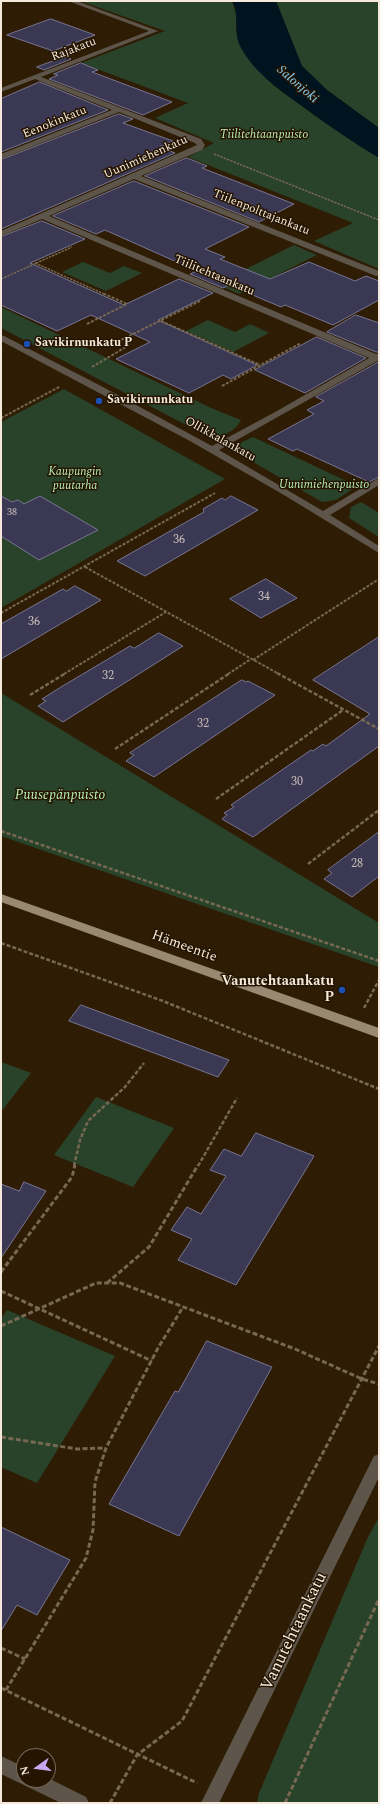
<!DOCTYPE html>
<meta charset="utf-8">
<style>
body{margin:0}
#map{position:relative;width:380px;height:1804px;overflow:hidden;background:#2e1d04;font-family:Spectral,serif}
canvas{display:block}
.frame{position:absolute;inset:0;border:2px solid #f4e9da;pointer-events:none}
.north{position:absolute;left:16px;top:1748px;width:40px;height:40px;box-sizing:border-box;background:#241400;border:1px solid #776957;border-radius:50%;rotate:256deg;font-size:11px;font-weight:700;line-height:16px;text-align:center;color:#f4e9da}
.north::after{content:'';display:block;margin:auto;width:14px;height:18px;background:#c9a5ee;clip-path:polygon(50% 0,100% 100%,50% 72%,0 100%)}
</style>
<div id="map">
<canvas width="380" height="1804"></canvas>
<div class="frame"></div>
<div class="north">N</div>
</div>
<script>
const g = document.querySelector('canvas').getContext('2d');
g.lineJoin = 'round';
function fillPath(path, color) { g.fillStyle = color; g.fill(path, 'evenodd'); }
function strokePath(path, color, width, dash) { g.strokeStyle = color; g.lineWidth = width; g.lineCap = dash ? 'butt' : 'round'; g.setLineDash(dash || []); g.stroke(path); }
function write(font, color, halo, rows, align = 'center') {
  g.font = font + ' Spectral,serif'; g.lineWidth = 3; g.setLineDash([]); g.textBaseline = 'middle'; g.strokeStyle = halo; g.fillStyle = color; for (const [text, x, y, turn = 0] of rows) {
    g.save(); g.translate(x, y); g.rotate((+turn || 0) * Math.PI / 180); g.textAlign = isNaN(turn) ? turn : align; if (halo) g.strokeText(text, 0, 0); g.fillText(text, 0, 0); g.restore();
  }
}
fillPath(new Path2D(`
 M80,1H232L236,14V30L273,85L321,120L379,158V269L314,241L353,223L188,157L214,143L155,118L188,103L81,63L165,31Z
 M276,1H379V128L327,90L302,66Z
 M294,245L317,255L239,294L216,284Z
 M83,262L110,273L124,266L142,273L106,291L62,272Z
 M1,307L211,408L241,420C235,432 222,437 209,437L1,328Z
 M208,320L235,332L250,324L269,333L233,352L186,331Z
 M64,389L225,479L1,608V422Z
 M253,437L357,486L336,500L322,502L241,455L238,450L240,443Z
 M361,502L379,513V537L349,518L351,507Z
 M1,693L379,923V967L1,836Z
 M1,1062L31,1073L1,1112Z
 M96,1097L174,1128L133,1187L54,1155Z
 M7,1310L115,1356L37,1483L1,1467V1319Z
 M379,1517V1803H257L259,1793L368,1537Z`), '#29432a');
fillPath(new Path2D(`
 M232,1H276L302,66L327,90L379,128V158C354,143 329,126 306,109C281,91 254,73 240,46C233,32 240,14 232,1Z`), '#00141f');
const building = new Path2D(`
 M51,19L95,35L53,51L7,35Z
 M65,57L71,59L44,70L37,67Z
 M81,63L98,70L92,72L172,102L143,115L49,79L58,75L54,74Z
 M40,82L108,110L1,152V99Z
 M119,114L133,119L123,123L173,141L160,147L175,153L1,229V160Z
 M187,158L207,166L202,168L294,204L259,222L145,176Z
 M134,181L249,227L205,249L225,257L220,259L270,279L309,262L355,281L366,276L379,281V300L333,325L285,305L281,307L229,285L223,288L190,274L197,271L105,230L96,234L53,216Z
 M42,221L85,239L30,263L124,305L179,279L213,293L158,320L257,365L231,379L223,375L189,393L116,359L150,342L137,336L91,315L57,331L1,305V237Z
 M356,315L379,323V352H376L327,332Z
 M317,337L366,358L305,393L255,370Z
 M379,362V477L369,482L297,449L293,451L268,439L314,414L307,410L324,401L316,397Z
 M1,496L12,502L18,500L24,504L40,496L98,530L39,560L1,536Z
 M231,496L258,510L145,576L117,561L204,512L203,509L222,498L225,500Z
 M266,579L297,598L261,618L230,599Z
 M75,586L101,600L1,659V624L63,589L66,591Z
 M159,633L183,646L63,722L38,706L46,701L42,699L61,687L130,646L134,648Z
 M379,637V746L253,837L222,819L227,815L224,813L234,807L231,805L311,750L313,751L323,744L326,746L370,714L313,680Z
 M242,680L246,682L248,681L275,695L154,777L126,761L134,755L130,753Z
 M379,832V876L352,897L324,879L332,873L328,870Z
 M81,1005L229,1060L218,1077L69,1021Z
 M256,1133L314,1156L236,1285L178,1260L192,1239L171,1230L187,1207L201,1214L226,1176L210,1170L224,1149L241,1156Z
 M24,1182L46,1191L1,1258V1184L19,1191Z
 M207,1341L272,1367L179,1536L109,1504L175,1391L178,1392Z
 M1,1527L70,1560L37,1615L17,1605L1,1631Z`);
fillPath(building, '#3b3853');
strokePath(building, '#777593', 1);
strokePath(new Path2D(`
 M214,154L379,220
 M35,263L104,294
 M1,279L72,247`), '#766852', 1.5, [2.5, 1]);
strokePath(new Path2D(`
 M161,321L260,365
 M87,324L127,304L102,293
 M121,340L200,301
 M92,367L131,344
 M222,386L301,343
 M1,418L59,387
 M85,567L279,674
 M1,613L215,493
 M253,660L379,579
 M64,674L166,612
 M228,674L251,659`), '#766852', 2, [3, 1.5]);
strokePath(new Path2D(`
 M277,673L379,729
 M30,695L66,673
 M115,749L230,673
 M216,799L343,710
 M1,831L379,961
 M308,864L379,810
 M1,943L163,1001L379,1089
 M364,1008L379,980
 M74,1166L80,1140L88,1121L125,1087L144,1063
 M198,1166L237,1098`), '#766852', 2.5, [4, 2]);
strokePath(new Path2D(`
 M1,1272L72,1177L75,1165
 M107,1283L149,1247L198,1165
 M1,1291L152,1361
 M1,1326L96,1283H120L295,1349L362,1379L379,1384
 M1,1437L77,1449L105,1448
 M1,1648L25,1659
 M1,1688L197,1783
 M6,1690L86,1558L93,1530L95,1482L106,1448L158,1348L183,1307
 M110,1803L137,1755L182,1721L379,1346
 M285,1803L379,1599`), '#766852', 3, [5, 2.5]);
fillPath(new Path2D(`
 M68,1H77L158,31L41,77L201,139L205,145L202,150L141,176L379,271V276H376L134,179L49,216L376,354L379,353V360L219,450L323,511L379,478V485L330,515L379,546V553L284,495L190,441L1,341V335L4,336L101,386L212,446L277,411L369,358L42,219L1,236V231L197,145L195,143L119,112L1,159V154L112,110L35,79L1,92V88L149,31Z
 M379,1454V1477L219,1803H201L374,1456Z
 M1,1756L24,1767V1780H48V1778L86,1797L89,1803H61L1,1774Z`), '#5e554a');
fillPath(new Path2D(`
 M1,894L379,1028V1038L1,902Z`), '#9a8972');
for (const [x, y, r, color] of [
 [27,344,4,"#1a4fb4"],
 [99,401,4,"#1a4fb4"],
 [342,990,4,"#1a4fb4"]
]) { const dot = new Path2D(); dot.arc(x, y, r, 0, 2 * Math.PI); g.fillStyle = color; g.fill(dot); strokePath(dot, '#241400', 1.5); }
write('10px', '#c6bdb8', null, [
 ["38",12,513]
]);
write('12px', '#f4e9da', '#241400', [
 ["Rajakatu",74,50,-21],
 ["Eenokinkatu",55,123,-22],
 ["Uunimiehenkatu",146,158,-24],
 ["Tiilenpolttajankatu",261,213,22],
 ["Tiilitehtaankatu",214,276,23],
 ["Ollikkalankatu",220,440,29]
]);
write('italic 12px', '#b6eeb6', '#241400', [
 ["Tiilitehtaanpuisto",264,136],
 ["Kaupungin",75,473],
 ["puutarha",75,487],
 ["Uunimiehenpuisto",324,486]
]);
write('bold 12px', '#f4e9da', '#241400', [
 ["Savikirnunkatu P",35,344],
 ["Savikirnunkatu",107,401]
], 'left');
write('12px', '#c6bdb8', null, [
 ["36",179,541],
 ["34",264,598],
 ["36",34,623],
 ["32",108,677],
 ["32",203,725],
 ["30",297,783],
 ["28",357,865]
]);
write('italic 13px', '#7fcdf3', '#241400', [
 ["Salonjoki",297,85,41]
]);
write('italic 14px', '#b6eeb6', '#241400', [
 ["Puusepänpuisto",60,796]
]);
write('14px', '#f4e9da', '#241400', [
 ["Hämeentie",184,947,20]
]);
write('bold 14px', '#f4e9da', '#241400', [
 ["Vanutehtaankatu",334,982],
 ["P",334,998]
], 'right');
write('17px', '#f4e9da', '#241400', [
 ["Vanutehtaankatu",295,1632,-64]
]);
</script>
